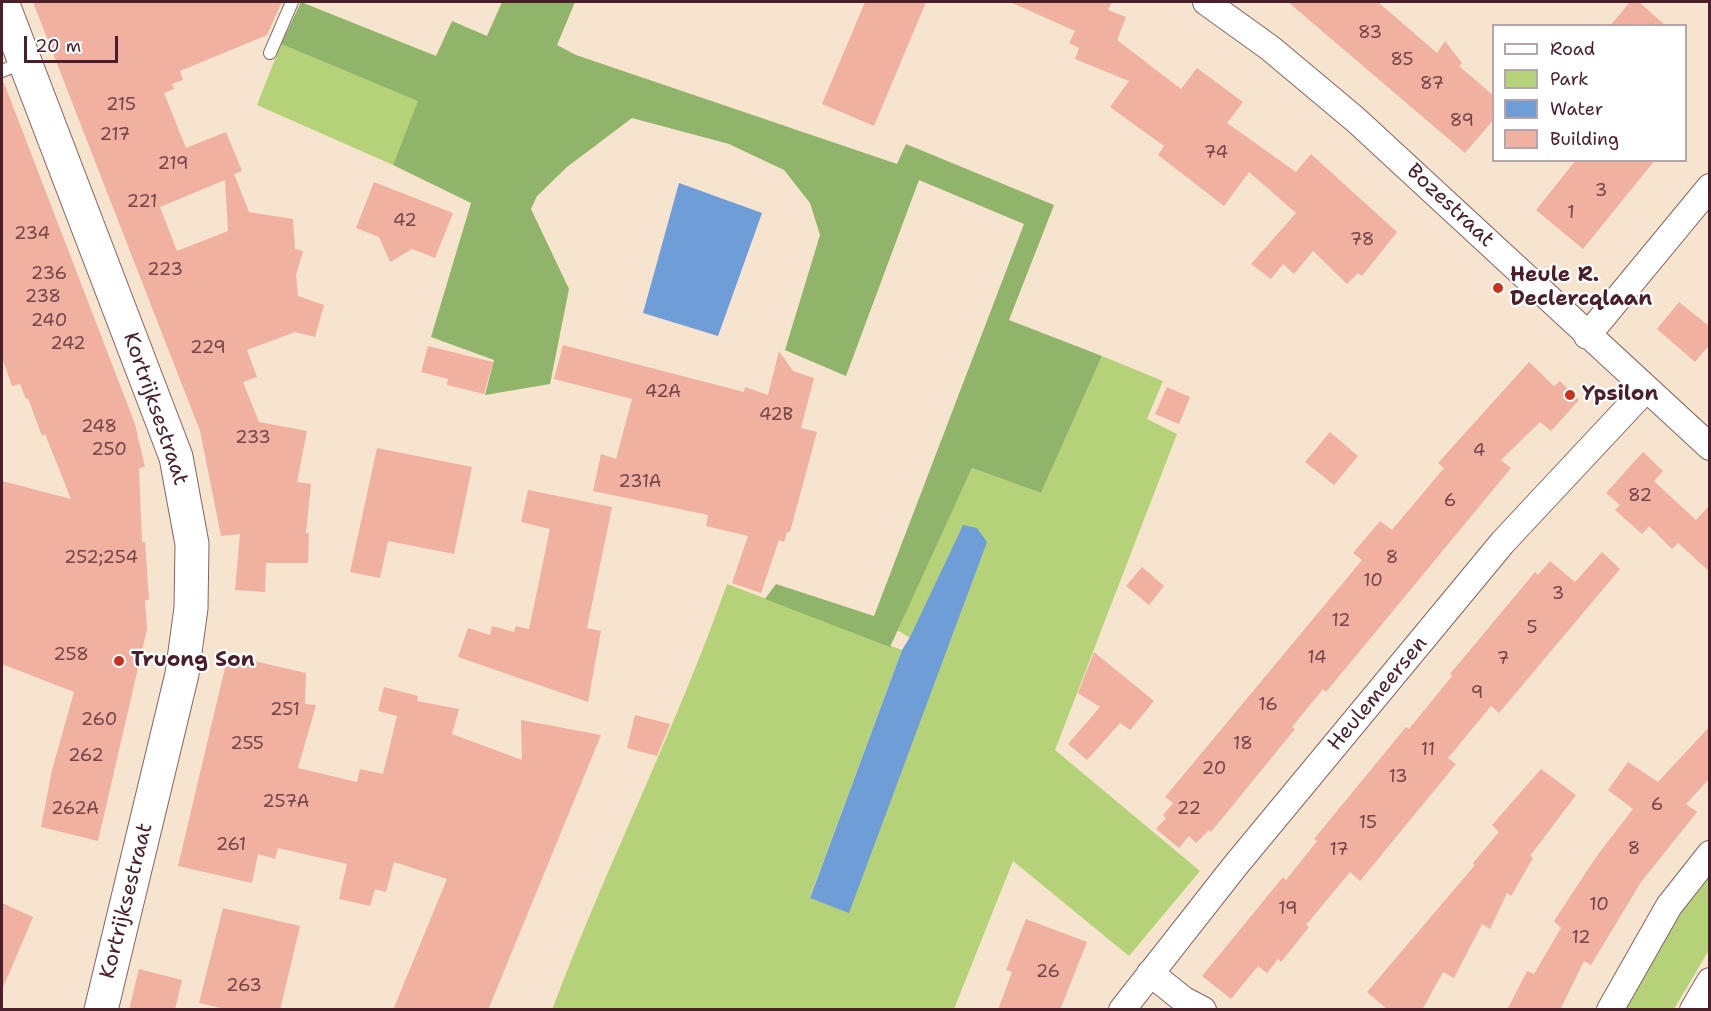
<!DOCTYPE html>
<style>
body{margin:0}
#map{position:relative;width:1711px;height:1011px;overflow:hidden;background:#f6e4ce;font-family:"Shantell Sans",sans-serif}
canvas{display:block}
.frame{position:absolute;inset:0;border:3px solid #4a1f2b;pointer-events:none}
.legend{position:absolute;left:1492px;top:24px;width:195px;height:138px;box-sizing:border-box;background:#fff;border:2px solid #b7a5aa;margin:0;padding:8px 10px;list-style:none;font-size:18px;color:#4a1f2b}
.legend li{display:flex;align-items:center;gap:12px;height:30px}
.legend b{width:30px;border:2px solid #b7a5aa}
.scale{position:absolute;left:24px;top:36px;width:94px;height:27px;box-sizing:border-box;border:3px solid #4a1f2b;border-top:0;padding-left:8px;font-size:18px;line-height:21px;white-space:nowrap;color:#4a1f2b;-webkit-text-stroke:4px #fff;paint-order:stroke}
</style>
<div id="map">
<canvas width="1711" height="1011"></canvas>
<div class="frame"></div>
<ul class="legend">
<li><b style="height:8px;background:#fff"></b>Road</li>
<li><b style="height:16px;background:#b5d279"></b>Park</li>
<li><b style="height:16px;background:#6f9dd8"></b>Water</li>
<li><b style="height:16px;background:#f0b1a1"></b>Building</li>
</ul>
<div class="scale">20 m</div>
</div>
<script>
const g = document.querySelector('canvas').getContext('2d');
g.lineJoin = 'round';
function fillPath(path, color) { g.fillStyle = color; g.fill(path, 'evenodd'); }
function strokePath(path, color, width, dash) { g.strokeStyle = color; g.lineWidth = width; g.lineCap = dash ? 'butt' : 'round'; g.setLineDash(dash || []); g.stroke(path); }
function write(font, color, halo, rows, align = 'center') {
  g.font = font + ' "Shantell Sans",sans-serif'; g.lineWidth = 4.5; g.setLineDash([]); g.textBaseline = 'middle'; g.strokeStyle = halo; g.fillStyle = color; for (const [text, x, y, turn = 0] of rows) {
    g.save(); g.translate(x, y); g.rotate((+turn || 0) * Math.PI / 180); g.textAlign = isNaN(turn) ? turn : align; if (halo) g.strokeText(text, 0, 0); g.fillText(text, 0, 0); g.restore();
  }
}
fillPath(new Path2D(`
 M281,44L419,101L393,165L257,105Z
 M1102,356L1163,381L1147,419L1177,434L1055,750L1200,871L1129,956L1013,861L954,1009L552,1010C606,866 676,729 727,584L902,650L810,897L849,912L963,525L910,638L897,630L972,468L1041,493Z
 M1709,873V950L1674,1009L1624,1010L1686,902Z`), '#b5d279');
fillPath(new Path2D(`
 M301,2L436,56L452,21L487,36L502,2H575L557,45L576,55L897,164L906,144L1054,205L1009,320L1102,356L1041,493L972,468L890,647L765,599L776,584L874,616L1024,224L919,180L846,376L785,350L820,235L810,203L784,170L729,144L632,118L567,167L537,196L531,209L569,289L550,384L485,395L494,360L431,337L471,203L393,165L418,101L281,44Z`), '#90b469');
fillPath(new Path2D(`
 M679,183L762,213L718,336L643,313Z
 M963,525L977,528L987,542L849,913L810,898L902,650L910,637Z`), '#6f9dd8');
fillPath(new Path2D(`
 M33,2H282L267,35L180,71L183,80L172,84L174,89L164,93L186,148L226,132L242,171L234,174L249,212L293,219L295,249L303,251L296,275L298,296L324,305L315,337L295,332L247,350L257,377L243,382L259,422L307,431L297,482L311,484L306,533H309L308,563H266L265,592L235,590L240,534L221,536L200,431ZM225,180L228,231L177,251L160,207Z
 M865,2H926L874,126L822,104Z
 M1010,2H1112L1108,10L1126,17L1117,40L1181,89L1197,68L1243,102L1227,123L1296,172L1311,154L1397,232L1362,276L1358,273L1347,284L1313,251L1294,274L1283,264L1271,279L1251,264L1296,213L1249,172L1224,206L1158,155L1164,146L1110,107L1129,81L1075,59L1079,48L1069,43L1075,31Z
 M1288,2H1378L1437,53L1445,41L1462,63L1459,66L1494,96V119L1465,153Z
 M1630,2H1639L1666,26H1610Z
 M2,83H4L135,424L145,467L139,468L142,542H145L149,600H145L147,629L98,841L41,827L52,770L74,692L2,664V481L71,499L45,434L42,436L28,398L26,399L20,384L12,386L2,358Z
 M1576,160H1655L1583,249L1536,210Z
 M374,182L453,213L435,258L412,249L390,262L379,237L356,228Z
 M1679,302L1710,327V344L1695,362L1657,329Z
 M563,345L744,392L745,387L768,395L779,351L793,371L814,378L801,428L817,432L790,532H787L784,542L779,540L761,593L732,583L748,536L706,526L708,515L593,491L601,454L616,459L632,399L554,379Z
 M428,346L493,362L484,394L447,385L448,379L421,372Z
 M1529,362L1554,386L1560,381L1579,400L1551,431L1540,422L1501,460L1511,468L1326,692L1323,689L1292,727L1295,729L1211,832L1209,830L1196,843L1189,836L1179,848L1156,829L1166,818L1163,815L1173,803L1165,797L1362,560L1353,553L1380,521L1392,530L1444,468L1438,463Z
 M1167,387L1190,397L1179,424L1155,414Z
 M1330,432L1358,456L1334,485L1305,462Z
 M377,448L472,467L454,554L388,541L380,578L350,572Z
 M1643,452L1663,471L1654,481L1696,520L1710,505V572L1678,543L1672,549L1649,526L1642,534L1615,510L1620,505L1606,493Z
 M528,490L612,507L587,628L601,631L588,702L458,657L468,628L490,635L492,626L514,632L516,626L529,629L550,529L521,522Z
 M1602,552L1620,569L1499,713L1491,706L1448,758L1456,764L1360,881L1350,872L1306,925L1309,927L1281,962L1278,959L1267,973L1258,966L1231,999L1202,976L1283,877L1286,880L1317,841L1314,839L1406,727L1409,729L1452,676L1450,674L1535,572L1538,575L1550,561L1575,582Z
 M1142,567L1164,586L1149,605L1126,586Z
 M1094,652L1154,701L1130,730L1120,723L1087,760L1068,744L1100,707L1078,693Z
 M228,655L306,673L305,704L316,705L298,768L357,782L360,769L383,774L397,716L378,711L384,687L418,696L417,701L459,709L452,734L522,760L521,720L601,735L488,1010H393L447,879L394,862L386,892L375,889L370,906L339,899L347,864L278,848L275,859L258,854L252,883L178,866Z
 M635,715L670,724L657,756L627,748Z
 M1710,726V778L1686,804L1697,812L1641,882L1591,965L1584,961L1560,1010H1507L1527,971L1534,974L1561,928L1554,921L1596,857L1633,809L1608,790L1628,762L1658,782Z
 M1541,769L1576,795L1530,856L1533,858L1511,896L1507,893L1490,929L1482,924L1454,978L1443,972L1422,1010H1388L1367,992L1475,865L1473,863L1499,832L1492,825Z
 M2,903L33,917L2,990Z
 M223,908L300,926L280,1010H230L199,1003Z
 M1026,919L1087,942L1060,1010H998L1012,972L1006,970Z
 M139,969L182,980L175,1010H129Z`), '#f0b1a1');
const lane = new Path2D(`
 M270,53L292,2
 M2,71L24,62`);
const street = new Path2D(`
 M1206,2L1270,48L1356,120L1710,447
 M1587,336L1710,187
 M1150,973L1184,1000L1203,1010
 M1122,1010L1235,866L1503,542L1646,389
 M1610,1010L1669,906L1710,854
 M1693,1010L1710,981`);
const secondary = new Path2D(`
 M2,2L176,457L192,544L191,608L182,674L101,1010`);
strokePath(lane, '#866464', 14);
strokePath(street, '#866464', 28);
strokePath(secondary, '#866464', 35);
strokePath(lane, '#fff', 12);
strokePath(street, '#fff', 26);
strokePath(secondary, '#fff', 33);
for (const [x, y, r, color] of [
 [1498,288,6,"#c8321e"],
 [1570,395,6,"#c8321e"],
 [119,661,6,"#c8321e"]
]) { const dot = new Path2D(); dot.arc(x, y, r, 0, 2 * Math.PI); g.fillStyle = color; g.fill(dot); strokePath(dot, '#fff', 2); }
write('18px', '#744448', null, [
 ["83",1370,33],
 ["85",1402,60],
 ["87",1432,84],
 ["215",121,105],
 ["89",1462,121],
 ["217",115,135],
 ["74",1216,153],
 ["219",173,164],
 ["3",1601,191],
 ["221",142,202],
 ["1",1571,213],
 ["42",405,221],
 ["234",32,234],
 ["78",1362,240],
 ["223",165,270],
 ["236",49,274],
 ["238",43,297],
 ["240",49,321],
 ["242",68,344],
 ["229",208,348],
 ["42A",663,392],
 ["42B",776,415],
 ["248",99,427],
 ["233",253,438],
 ["250",109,450],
 ["4",1479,451],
 ["231A",640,482],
 ["82",1640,496],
 ["6",1450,501],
 ["252;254",101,558],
 ["8",1392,558],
 ["10",1373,581],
 ["3",1558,594],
 ["12",1341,621],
 ["5",1532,628],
 ["258",71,655],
 ["14",1317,658],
 ["7",1503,659],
 ["9",1477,693],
 ["16",1268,705],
 ["251",285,710],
 ["260",99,720],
 ["255",247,744],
 ["18",1243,744],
 ["11",1428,750],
 ["262",86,756],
 ["20",1214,769],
 ["13",1398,777],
 ["257A",286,802],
 ["6",1657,805],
 ["262A",75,809],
 ["22",1189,809],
 ["15",1368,823],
 ["261",231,845],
 ["8",1634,849],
 ["17",1339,850],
 ["10",1599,905],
 ["19",1288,909],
 ["12",1581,938],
 ["26",1048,972],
 ["263",244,986]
]);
write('21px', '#4a1f2b', '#fff', [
 ["Bozestraat",1450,206,43],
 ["Kortrijksestraat",155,409,71],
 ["Heulemeersen",1378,694,-50],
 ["Kortrijksestraat",127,901,-76]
]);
write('bold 21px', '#4a1f2b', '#fff', [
 ["Heule R.",1510,276],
 ["Declercqlaan",1510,300],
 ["Ypsilon",1582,395],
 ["Truong Son",131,661]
], 'left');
</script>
